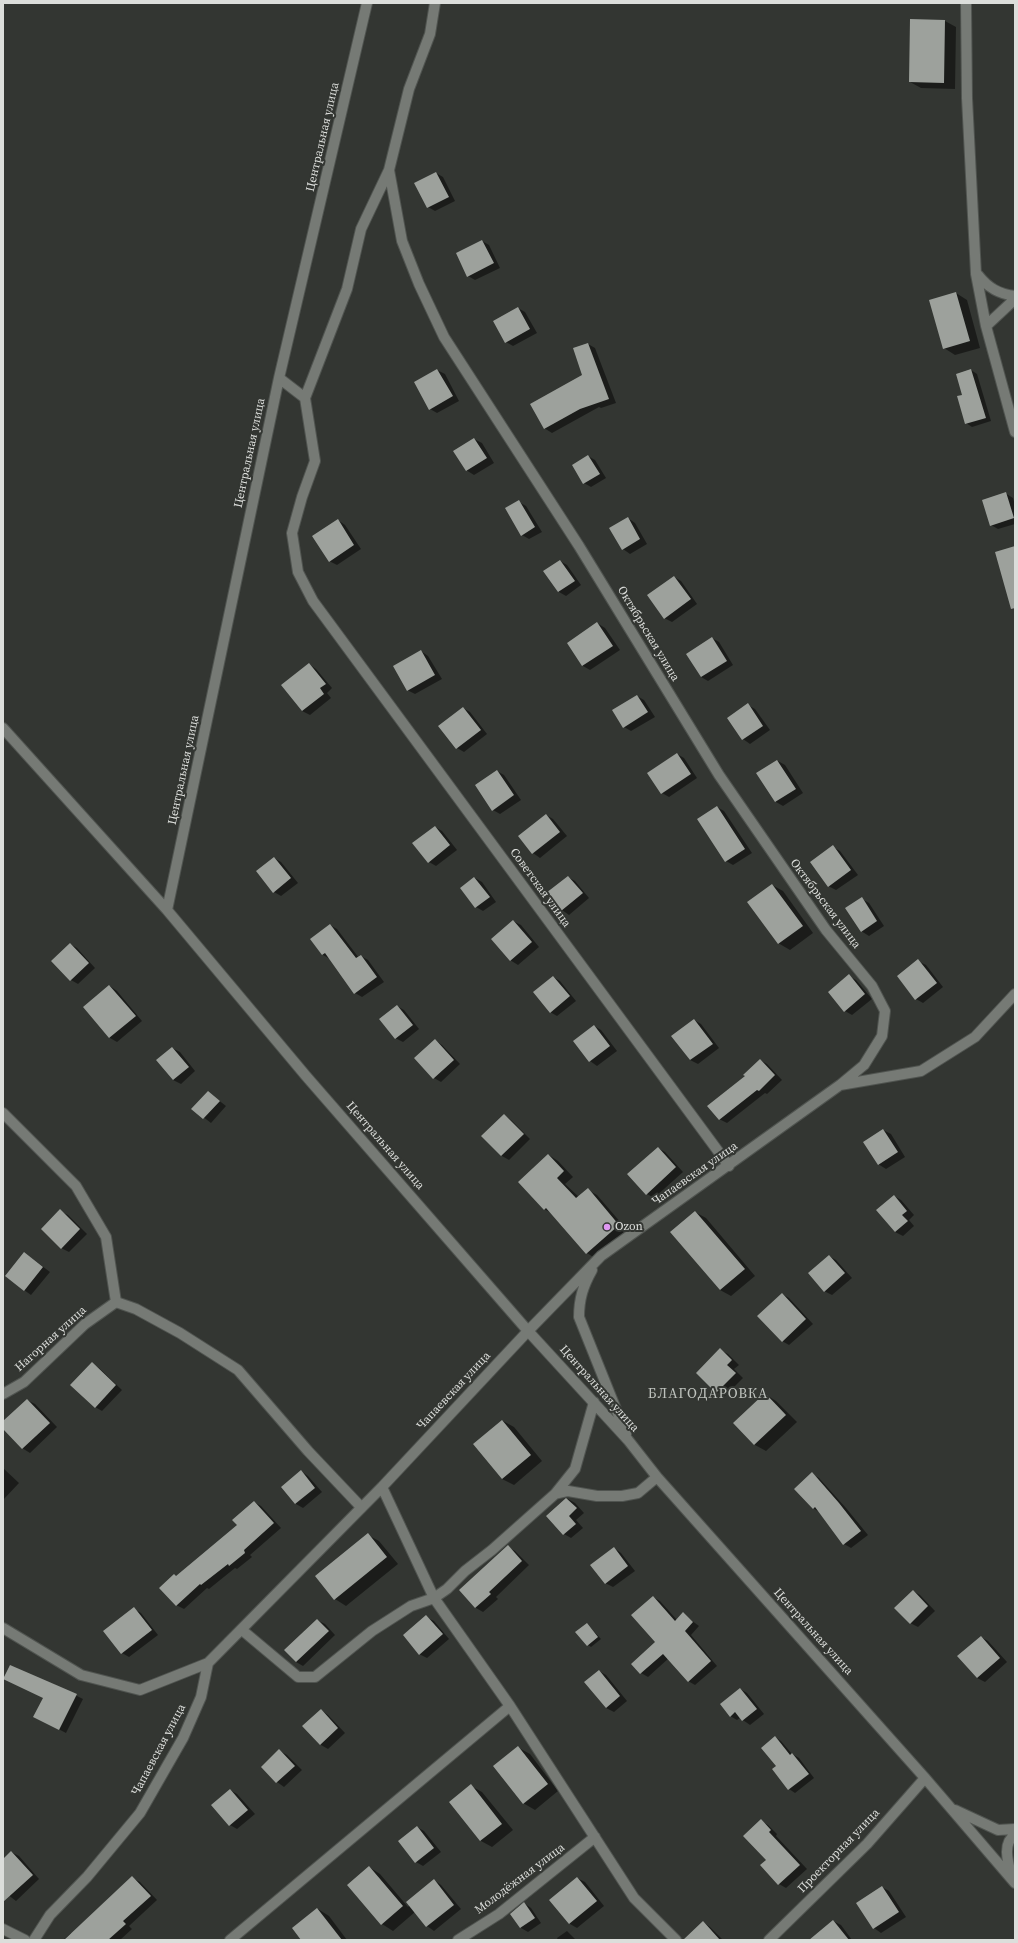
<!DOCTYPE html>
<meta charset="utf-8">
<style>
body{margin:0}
#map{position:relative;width:1018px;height:1943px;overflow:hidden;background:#333632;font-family:"Source Serif 4",serif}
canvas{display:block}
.frame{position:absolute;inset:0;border:4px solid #dcdedb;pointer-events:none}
</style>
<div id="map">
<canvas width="1018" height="1943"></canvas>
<div class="frame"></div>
</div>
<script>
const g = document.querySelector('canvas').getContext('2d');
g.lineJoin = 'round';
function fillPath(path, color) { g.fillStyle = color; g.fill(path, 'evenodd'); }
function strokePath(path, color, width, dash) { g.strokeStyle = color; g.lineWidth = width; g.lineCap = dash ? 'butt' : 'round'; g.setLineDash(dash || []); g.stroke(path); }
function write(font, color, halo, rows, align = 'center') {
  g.font = font + ' "Source Serif 4",serif'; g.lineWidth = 4; g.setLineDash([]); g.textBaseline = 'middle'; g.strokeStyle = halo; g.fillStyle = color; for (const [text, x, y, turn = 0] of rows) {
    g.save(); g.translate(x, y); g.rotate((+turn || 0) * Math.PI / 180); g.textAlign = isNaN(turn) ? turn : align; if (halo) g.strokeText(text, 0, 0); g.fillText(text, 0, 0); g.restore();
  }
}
fillPath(new Path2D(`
 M911,20L945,21L956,27L955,89L921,88L910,82Z
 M436,173L443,177L455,201L435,211L428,207Z
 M482,241L489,245L500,268L475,280L468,276Z
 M956,293L967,300L980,348L955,355L944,348Z
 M518,308L525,312L537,333L513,346L506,342Z
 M588,344L595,348L616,403L601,408L599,407L552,433L544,428L584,375Z
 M437,370L445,374L459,401L437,413L430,409Z
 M971,370L977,374L991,421L972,427L966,423Z
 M474,439L482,443L494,463L474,475L466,470Z
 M588,456L595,460L606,478L591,487L584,483Z
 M1005,493L1013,498L1015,505V524L998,529L991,525Z
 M519,502L526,506L542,532L529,539L522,535Z
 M628,518L635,523L647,544L630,554L623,549Z
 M338,520L345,525L361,549L337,565L329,561Z
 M560,561L567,565L581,585L566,596L559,592L545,571Z
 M674,577L681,581L697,604L672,622L664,618Z
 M597,623L605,628L620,650L590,670L583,666L568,643Z
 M712,638L719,642L733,665L708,681L701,677Z
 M421,651L428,656L442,679L415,694L407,690Z
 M309,664L316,669L332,688L327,693L331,698L310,715L302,711Z
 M637,696L644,700L655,717L631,731L624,727Z
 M748,705L755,709L770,730L750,744L743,739Z
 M463,708L470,712L487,734L464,752L457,748Z
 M677,754L684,758L697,778L669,797L662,793Z
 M778,761L785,765L803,793L783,806L776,802L758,774Z
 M497,771L504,775L521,800L500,814L493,810Z
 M717,807L724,811L752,853L733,865L726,861Z
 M546,815L553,819L567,836L540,858L533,853L519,837Z
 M435,827L442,831L457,850L436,866L429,862Z
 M833,847L840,851L858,875L836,890L828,886Z
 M274,858L281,862L298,883L281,896L274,892Z
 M568,877L575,881L589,898L569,915L562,910L548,893Z
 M475,878L482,882L496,902L483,911L476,907Z
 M772,885L783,891L813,933L790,950L778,943Z
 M862,899L869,903L884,926L869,936L861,931Z
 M513,921L521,925L539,947L518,965L510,960Z
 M330,925L337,929L359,958L361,956L368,960L384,982L362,997L355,993L330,959L323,955L311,939Z
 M70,944L77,948L95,968L78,984L71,980Z
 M918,961L926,965L943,987L923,1003L916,999Z
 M849,976L856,980L872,999L852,1015L845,1011L829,992Z
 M553,977L560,981L576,1001L557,1016L550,1012Z
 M110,986L117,991L142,1021L117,1042L110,1038L85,1007Z
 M397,1006L404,1010L419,1029L403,1042L395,1038Z
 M694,1020L701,1024L719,1048L698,1064L690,1060L673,1036Z
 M594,1026L601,1030L617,1051L597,1066L590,1061L574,1041Z
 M435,1040L442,1045L460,1064L441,1082L434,1078Z
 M172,1048L180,1052L195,1071L181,1084L173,1080Z
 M760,1060L767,1064L782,1080L767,1094L765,1093L727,1123L719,1119L746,1076Z
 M208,1092L226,1106L211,1123L193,1109Z
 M504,1115L511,1120L530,1139L509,1160L502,1156L483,1136Z
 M883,1130L891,1134L905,1157L886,1169L878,1164Z
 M658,1148L665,1152L683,1172L654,1198L647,1194Z
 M549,1155L558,1161L573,1177L565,1184L579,1197L588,1190L597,1195L628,1231L596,1259L587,1253L553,1214L544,1209Z
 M894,1196L901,1200L914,1215L909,1220L914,1226L903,1236L895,1232Z
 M60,1211L68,1215L87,1234L69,1252L61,1248Z
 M695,1212L706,1218L755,1276L731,1296L720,1290Z
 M25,1253L50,1272L31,1295L24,1290Z
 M829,1256L836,1260L852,1278L832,1295L824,1291Z
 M782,1294L789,1298L813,1324L789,1345L782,1341Z
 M720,1350L728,1354L739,1365L734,1369L743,1378L724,1397L717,1392L697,1373Z
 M92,1364L99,1368L122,1390L102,1411L95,1407Z
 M765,1394L776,1401L797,1422L766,1451L755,1445L734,1423Z
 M27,1400L35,1404L57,1427L30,1453L22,1448L3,1428V1423Z
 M503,1421L514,1427L542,1461L514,1485L502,1479Z
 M3,1468L19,1483L3,1500Z
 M301,1471L308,1476L322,1492L303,1508L296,1504L282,1487Z
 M812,1474L819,1478L846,1508L868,1535L851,1548L844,1544L819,1512L813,1508Z
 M568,1499L575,1503L584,1513L576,1520L583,1528L571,1538L564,1534L548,1516Z
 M254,1502L261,1506L281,1528L250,1555L252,1557L237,1569L235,1568L209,1589L207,1588L184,1609L176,1605L177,1577L238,1525Z
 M368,1535L379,1541L398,1564L346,1606L335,1599L316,1576Z
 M508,1547L515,1551L529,1565L496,1597L498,1599L483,1612L476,1608L461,1591Z
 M614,1548L621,1553L635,1571L613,1587L605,1583Z
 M913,1591L920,1595L935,1611L918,1627L910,1623Z
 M653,1597L660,1601L677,1620L683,1614L699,1626L691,1635L717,1666L695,1685L688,1681L669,1658L648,1677L641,1673L656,1642Z
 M134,1609L141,1613L158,1635L129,1657L122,1653L105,1631Z
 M426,1617L434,1621L449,1639L427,1658L419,1654Z
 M317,1620L325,1624L335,1635L303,1666L296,1662Z
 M587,1624L601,1639L591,1647L588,1645Z
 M981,1637L988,1641L1007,1662L985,1682L977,1678Z
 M599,1671L606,1675L627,1701L614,1712L606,1708Z
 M51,1683L83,1699L66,1733L41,1720Z
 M740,1689L747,1693L764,1714L750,1725L740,1718L737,1720L730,1716Z
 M321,1710L328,1715L345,1733L328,1749L321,1745L304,1726Z
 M775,1737L781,1741L792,1754L799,1758L814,1778L795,1793L789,1789L777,1767Z
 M519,1748L530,1754L558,1791L535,1810L523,1803Z
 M280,1751L287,1755L302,1770L284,1787L277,1782L262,1767Z
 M471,1786L482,1792L513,1830L492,1847L481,1841L450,1802Z
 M230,1790L237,1794L255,1814L237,1829L230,1825L212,1805Z
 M761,1821L768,1825L777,1834L776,1836L807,1869L786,1888L779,1884L767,1860Z
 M417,1827L424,1831L441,1852L423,1866L416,1862Z
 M11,1852L19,1856L39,1879L16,1901L3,1891V1860Z
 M369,1867L380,1874L408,1907L434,1880L441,1885L461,1909L434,1931L427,1926L415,1912L393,1931L382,1924L348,1885Z
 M132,1878L140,1882L157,1900L129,1926L132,1929L120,1940H63L71,1933L72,1934Z
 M577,1878L585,1882L604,1906L577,1928L570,1924L551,1900Z
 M882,1887L889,1891L906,1917L881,1933L874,1928L858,1903Z
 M524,1903L531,1908L541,1923L528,1932L521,1928Z
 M318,1909L329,1916L347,1940H302Z
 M833,1921L841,1925L852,1940H811Z
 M703,1922L710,1927L723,1940H687Z
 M567,1931L576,1940H558L557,1938Z`), '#0007');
fillPath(new Path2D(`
 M910,19L945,20L944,83L909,82Z
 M436,172L449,197L427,208L414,183Z
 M482,240L494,263L467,277L456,253Z
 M956,292L970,341L943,349L929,300Z
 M518,307L530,329L505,343L493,321Z
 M588,343L609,399L580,409L544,429L530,404L582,375L573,348Z
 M437,369L453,396L429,410L414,382Z
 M971,369L986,418L965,424L957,396L962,395L956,374Z
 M474,438L487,458L466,471L453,451Z
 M588,455L600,474L583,484L572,465Z
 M1006,492L1014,518L990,526L982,500Z
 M519,500L535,527L521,536L505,508Z
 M628,517L640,539L622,550L609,528Z
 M338,519L354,545L329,562L312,536Z
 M1015,546V608L1011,609L995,552Z
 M560,560L575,581L558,592L543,571Z
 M674,576L691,599L664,619L647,595Z
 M597,622L613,646L582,666L567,643Z
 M712,637L727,661L701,677L686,654Z
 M421,650L435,675L407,691L393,666Z
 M309,663L326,684L320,688L324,694L302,711L281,685Z
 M637,695L648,712L623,728L612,710Z
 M748,703L763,726L742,740L727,718Z
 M463,707L481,730L456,749L438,726Z
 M677,753L691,774L661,794L647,773Z
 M777,760L796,789L775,802L756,773Z
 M497,770L514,795L492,811L475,785Z
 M717,806L745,849L725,862L697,819Z
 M546,814L560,832L532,854L518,836Z
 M435,826L450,845L428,863L412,843Z
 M833,845L851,870L828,887L810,862Z
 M274,857L291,878L273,893L256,871Z
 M568,876L583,893L561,911L546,893Z
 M474,877L490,897L475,908L460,888Z
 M772,884L803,926L778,944L747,902Z
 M862,897L877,921L861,932L845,908Z
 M513,920L532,942L510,961L491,939Z
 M330,924L356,958L361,955L377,977L354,994L325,953L322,955L310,939Z
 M70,943L89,963L70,981L51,961Z
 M918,959L937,983L915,1000L897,976Z
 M849,974L865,994L844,1012L828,992Z
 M553,976L570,996L550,1013L533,992Z
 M109,985L136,1016L109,1038L83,1007Z
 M397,1005L413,1025L395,1039L379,1019Z
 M694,1019L713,1044L690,1060L671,1036Z
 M594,1025L610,1046L589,1062L573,1041Z
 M435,1039L454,1060L433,1079L414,1058Z
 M172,1047L189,1067L173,1080L156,1060Z
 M760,1059L775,1075L759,1091L757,1090L719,1120L707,1106L745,1076L743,1075Z
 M208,1091L220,1101L203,1119L191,1109Z
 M504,1114L524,1134L501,1156L481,1136Z
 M883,1129L898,1152L878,1165L863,1142Z
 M658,1147L676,1167L646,1195L627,1174Z
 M548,1154L564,1171L557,1178L576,1198L588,1188L619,1225L586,1254L546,1208L544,1210L518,1182Z
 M894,1195L907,1211L902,1215L908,1221L895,1232L876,1210Z
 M60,1209L80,1229L61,1249L41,1229Z
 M695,1211L745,1269L720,1290L670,1232Z
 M24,1252L43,1267L24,1291L5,1276Z
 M829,1255L845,1273L824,1292L808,1273Z
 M782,1293L806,1319L782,1342L757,1316Z
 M720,1348L732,1360L727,1365L736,1373L716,1393L696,1373Z
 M92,1362L116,1385L95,1408L70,1385Z
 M765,1393L786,1415L754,1445L733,1423Z
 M27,1399L50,1423L22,1449L3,1429V1421Z
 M502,1420L531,1455L502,1479L473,1444Z
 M301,1470L315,1488L295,1504L281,1487Z
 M812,1472L839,1503L861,1531L843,1545L815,1507L813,1509L794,1489Z
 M566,1498L577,1508L569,1516L576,1524L563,1535L546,1516Z
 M254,1501L274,1523L244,1550L245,1553L229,1566L228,1564L201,1585L200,1584L176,1606L159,1588L174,1574L176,1576L237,1525L232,1520Z
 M368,1533L387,1557L334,1600L315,1576Z
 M508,1545L522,1561L489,1592L491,1594L475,1608L459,1590Z
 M614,1547L628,1566L605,1584L590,1565Z
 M913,1590L928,1606L910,1624L894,1608Z
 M653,1596L675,1621L683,1612L693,1622L685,1631L711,1661L688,1682L663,1654L640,1674L631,1664L655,1642L631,1615Z
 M134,1607L152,1630L121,1654L103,1631Z
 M426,1615L443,1634L419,1655L403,1635Z
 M317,1619L329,1631L296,1662L284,1650Z
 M587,1623L598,1637L587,1646L575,1632Z
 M981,1636L1000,1658L977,1678L957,1656Z
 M10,1665L77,1694L59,1730L33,1717L43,1698L3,1679Z
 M599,1670L620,1696L606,1708L584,1682Z
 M740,1688L757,1709L742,1721L735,1712L730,1717L720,1704Z
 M321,1709L338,1728L320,1745L302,1726Z
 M775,1736L790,1755L792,1753L809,1774L788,1790L772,1769L776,1766L761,1748Z
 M518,1746L548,1784L523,1804L493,1766Z
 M279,1749L295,1766L276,1783L261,1767Z
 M471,1784L502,1824L480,1841L449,1802Z
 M230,1789L248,1810L229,1826L211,1805Z
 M761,1819L771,1830L769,1832L800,1865L778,1885L760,1865L766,1860L743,1836Z
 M417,1826L434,1848L415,1863L398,1841Z
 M11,1851L33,1875L3,1902V1859Z
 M369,1866L403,1906L381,1925L347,1885Z
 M132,1876L151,1896L123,1921L126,1924L108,1940H64Z
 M577,1877L597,1901L569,1924L549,1900Z
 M434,1879L454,1905L426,1927L406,1902Z
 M882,1886L899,1912L873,1929L856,1903Z
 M524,1902L535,1918L520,1928L510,1914Z
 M317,1908L342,1940H301L292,1928Z
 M833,1920L849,1940H809Z
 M703,1921L720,1940H683Z`), '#9da19c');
const minor = new Path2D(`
 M966,3L967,98L976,274L986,326L1015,432
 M389,170L402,241L419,284L444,337L579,546L719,775L826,930L872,986L885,1011L882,1036L864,1065L840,1085
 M978,275C988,288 999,294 1015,296
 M986,326L1015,299
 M279,378L305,398L315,461L302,497L292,533L298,572L313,601L729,1166
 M305,398L347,289L361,229L389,170L409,89L430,34L435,3
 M3,728L167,910L306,1076L528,1331L628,1440L657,1477L925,1778L1015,1883
 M167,910L279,378L367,3
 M3,1113L76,1186L106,1237L116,1302
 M592,1270C583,1286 579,1299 579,1317L626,1434
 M116,1302L136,1309L180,1333L238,1370L308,1451L361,1507
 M3,1394L24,1382L85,1324L116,1302
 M382,1487L434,1598L510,1706L634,1898L676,1940
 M555,1494L568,1491L597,1496H622L638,1493L657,1477
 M3,1628L81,1675L140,1690L208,1663
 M242,1630L298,1677H315L372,1631L411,1606L434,1598L447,1589L465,1571L492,1550L555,1494L575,1469L594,1402
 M955,1810L998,1830L1015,1829
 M1012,1878C1009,1866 1001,1843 1015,1835
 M3,1929L25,1940
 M34,1940L50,1915L87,1877L140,1813L183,1738L201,1697L208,1663L382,1487L528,1331L601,1256L840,1085L921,1071L975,1037L1015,994
 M230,1940L510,1706
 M458,1940L499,1914L595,1837
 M769,1940L867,1844L925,1778`);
strokePath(minor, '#505450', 12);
strokePath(minor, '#767a75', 10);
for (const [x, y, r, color] of [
 [607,1227,4,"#df98f2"]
]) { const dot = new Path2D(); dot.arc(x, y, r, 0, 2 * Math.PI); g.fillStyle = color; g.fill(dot); strokePath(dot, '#333632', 1.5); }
write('12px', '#dcdedb', '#333632', [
 ["Центральная улица",323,137,-77],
 ["Центральная улица",250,453,-78],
 ["Октябрьская улица",648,634,59],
 ["Центральная улица",184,770,-78],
 ["Советская улица",540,888,54],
 ["Октябрьская улица",825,904,53],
 ["Центральная улица",385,1146,49],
 ["Чапаевская улица",695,1174,-35],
 ["Нагорная улица",51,1339,-42],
 ["Центральная улица",599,1389,48],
 ["Чапаевская улица",454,1391,-47],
 ["Центральная улица",813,1632,48],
 ["Чапаевская улица",159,1750,-62],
 ["Проекторная улица",839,1851,-46],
 ["Молодёжная улица",520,1879,-37]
]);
write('12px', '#dcdedb', '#333632', [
 ["Ozon",615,1227]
], 'left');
g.letterSpacing = '1px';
write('14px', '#bec2bd', '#333632', [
 ["БЛАГОДАРОВКА",708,1394]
]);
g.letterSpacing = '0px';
</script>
